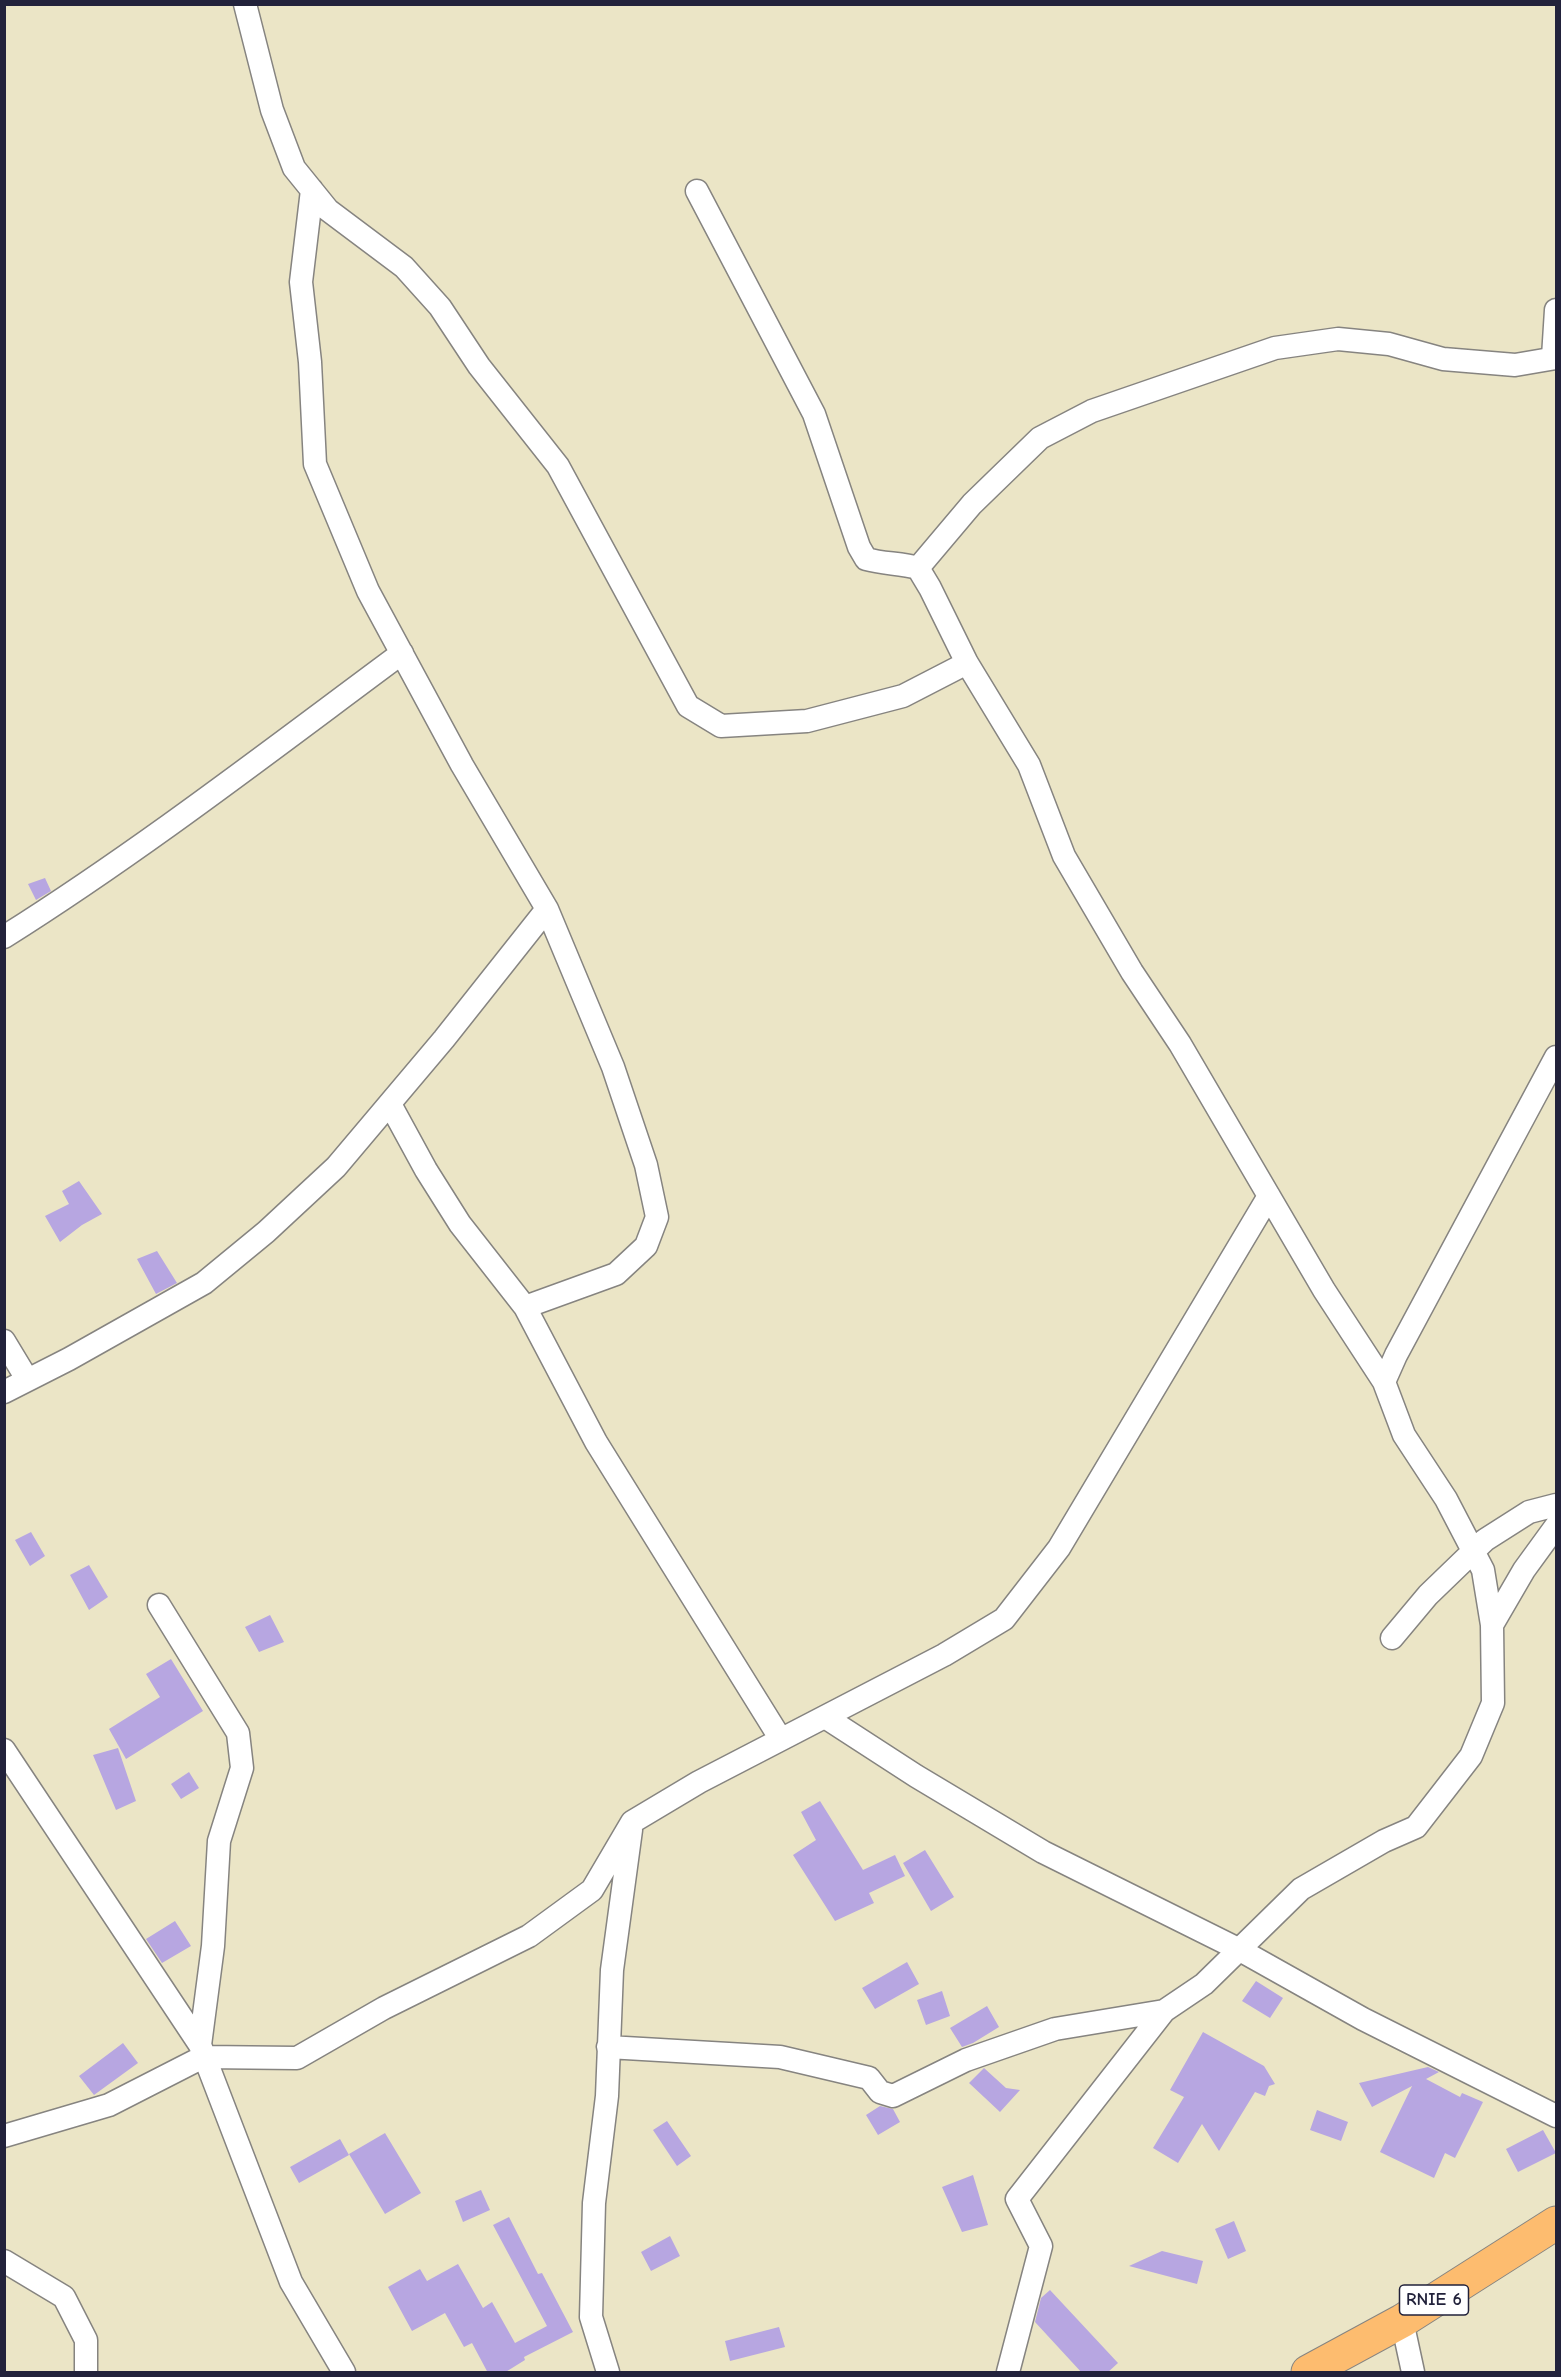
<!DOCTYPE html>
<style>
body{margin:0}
#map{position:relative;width:1561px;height:2377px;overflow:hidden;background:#ebe5c6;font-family:"Comic Neue",sans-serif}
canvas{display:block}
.frame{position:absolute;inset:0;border:6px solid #22223b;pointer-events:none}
</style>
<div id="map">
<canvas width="1561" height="2377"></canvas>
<div class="frame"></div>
</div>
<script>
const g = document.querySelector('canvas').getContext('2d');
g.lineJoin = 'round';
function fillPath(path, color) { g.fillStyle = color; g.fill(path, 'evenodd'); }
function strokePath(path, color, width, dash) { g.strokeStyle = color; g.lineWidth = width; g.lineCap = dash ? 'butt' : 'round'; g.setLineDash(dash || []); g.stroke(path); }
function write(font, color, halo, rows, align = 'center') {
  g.font = font + ' "Comic Neue",sans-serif'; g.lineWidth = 4.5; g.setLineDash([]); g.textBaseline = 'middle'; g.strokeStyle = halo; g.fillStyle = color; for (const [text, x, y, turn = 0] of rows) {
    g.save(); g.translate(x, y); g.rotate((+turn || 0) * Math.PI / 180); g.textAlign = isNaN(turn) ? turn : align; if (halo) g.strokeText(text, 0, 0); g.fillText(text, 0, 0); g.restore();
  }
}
fillPath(new Path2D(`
 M45,878L51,891L36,900L28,884Z
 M79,1181L102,1214L82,1225L60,1242L45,1216L69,1204L62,1191Z
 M157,1251L177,1283L156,1294L137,1259Z
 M31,1532L45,1556L30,1566L15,1540Z
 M89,1565L108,1597L89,1610L70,1575Z
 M270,1615L284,1642L259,1652L245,1627Z
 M171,1659L203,1711L126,1759L109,1729L160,1697L146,1674Z
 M118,1748L136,1801L116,1810L93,1755Z
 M189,1772L199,1788L181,1799L171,1784Z
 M820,1801L863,1870L895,1855L905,1876L869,1893L874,1903L835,1921L793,1855L816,1840L801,1812Z
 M925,1850L954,1897L931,1911L903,1863Z
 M175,1921L191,1946L162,1963L146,1939Z
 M907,1962L919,1984L875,2009L862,1988Z
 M1256,1981L1283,1998L1270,2018L1242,2001Z
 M942,1991L950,2016L926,2025L917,2000Z
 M987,2006L999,2027L973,2043L962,2047L950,2028Z
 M1203,2032L1264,2066L1275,2084L1269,2086L1265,2096L1255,2092L1219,2151L1202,2124L1178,2163L1153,2148L1184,2097L1170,2090Z
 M123,2043L138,2063L94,2095L79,2076Z
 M1428,2067L1439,2072L1426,2079L1460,2097L1462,2093L1483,2102L1455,2158L1445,2153L1434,2178L1380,2152L1412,2086L1372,2107L1359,2083Z
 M984,2068L1006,2088L1020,2090L1000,2112L969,2083Z
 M880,2106L893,2109L900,2122L878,2135L866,2115Z
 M1317,2110L1348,2122L1341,2141L1310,2130Z
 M667,2121L691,2156L677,2166L653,2130Z
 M1543,2130L1556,2153L1518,2172L1506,2149Z
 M385,2133L421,2193L385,2214L349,2154Z
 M340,2139L349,2155L299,2183L290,2167Z
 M973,2175L988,2225L962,2232L942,2187Z
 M481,2190L490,2210L463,2222L455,2201Z
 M509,2217L538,2274L542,2273L573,2332L524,2357L525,2360L504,2373H488L472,2343L464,2347L445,2313L412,2331L388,2287L420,2269L427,2281L458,2264L483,2308L492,2302L515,2343L547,2326L493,2225Z
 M1234,2221L1246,2251L1228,2259L1215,2229Z
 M670,2236L680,2256L651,2271L641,2252Z
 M1162,2251L1203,2261L1197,2284L1129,2266Z
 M1050,2290L1118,2363L1107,2373H1082L1035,2322L1041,2298Z
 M779,2327L785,2347L730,2361L725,2341Z`), '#b7a6e1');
const minor = new Path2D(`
 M245,4L272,110L294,168L328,210L404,267L440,307L479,366L558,466L688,706L721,726L807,721L903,696L967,663
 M312,190L301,282L310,362L315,464L368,591L462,765L547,909L613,1067L646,1165L657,1217L646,1246L616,1274L525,1307
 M697,191L814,414L859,547L866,559C884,564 901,563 918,568L930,588L967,663L1029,765L1064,856L1132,972L1180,1044L1324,1290L1384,1382L1404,1435L1446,1499L1483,1570L1492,1625
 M1553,357L1556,310
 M918,568L972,504L1040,438L1092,411L1275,348L1338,339L1389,344L1443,359L1515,365L1556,358
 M4,937C142,850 271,750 402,653
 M390,1104L426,1170L460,1224L525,1307L596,1442L780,1738
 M4,1341L27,1379
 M1384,1382L1396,1355L1556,1057
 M4,1392L69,1359L204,1283L266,1232L336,1167L444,1039L547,909
 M159,1605L238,1733L242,1768L219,1841L213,1946L200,2045
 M1392,1638L1428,1595L1485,1540L1529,1512L1556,1505
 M825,1717L916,1776L1043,1852L1240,1950L1363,2019L1556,2116
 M4,1750L200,2045L291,2282L344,2372
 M608,2047L780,2057L869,2078L880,2092L893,2096L966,2060L1055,2029L1164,2011
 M4,2136L109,2105L203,2057L297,2058L384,2008L529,1936L592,1890L632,1822L699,1782L944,1655L1004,1619L1059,1548L1269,1196
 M4,2261L64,2297L86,2340V2372
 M1402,2321L1413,2372
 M608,2372L591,2317L594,2203L607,2096L612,1970L631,1830
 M1008,2372L1041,2246L1017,2199L1164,2011L1204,1984L1301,1889L1384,1841L1416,1827L1471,1756L1493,1703L1492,1625L1524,1570L1556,1526`);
const primary = new Path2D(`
 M1308,2372L1402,2321L1556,2223`);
strokePath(minor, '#868480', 25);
strokePath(primary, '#868480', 35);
strokePath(minor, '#fff', 22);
strokePath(primary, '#fdbc6f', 33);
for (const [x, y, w] of [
 [1434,2300,69]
]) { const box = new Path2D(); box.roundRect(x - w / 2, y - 15, w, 30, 4.5); g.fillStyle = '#fff'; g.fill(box); strokePath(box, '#22223b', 1.5); }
write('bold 18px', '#22223b', null, [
 ["RNIE 6",1434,2300]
]);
</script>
